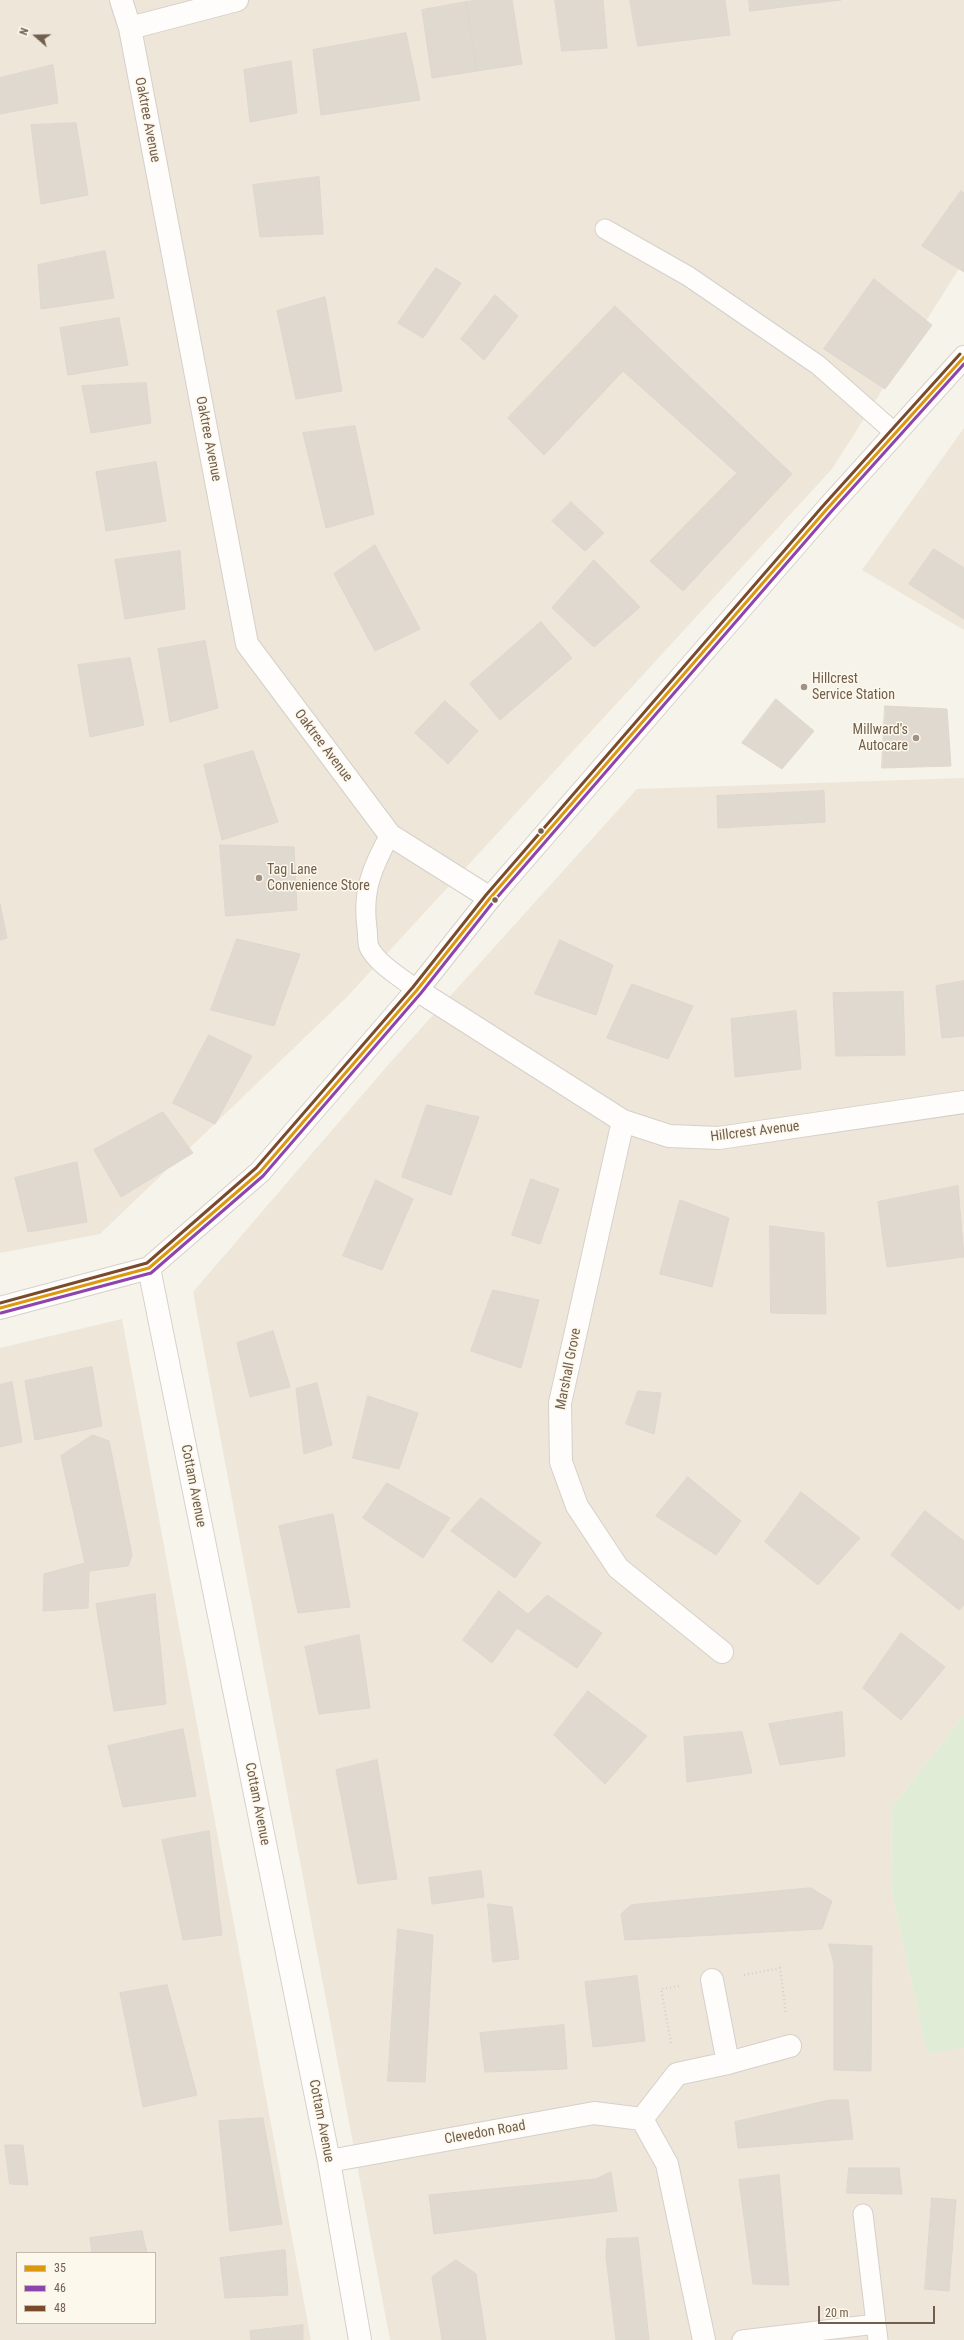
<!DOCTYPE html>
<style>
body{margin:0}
#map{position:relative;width:964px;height:2340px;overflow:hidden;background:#f6f3ea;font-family:"Roboto Condensed",sans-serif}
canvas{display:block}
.legend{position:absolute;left:16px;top:2252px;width:140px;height:72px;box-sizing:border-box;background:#fdf8ec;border:1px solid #c5baac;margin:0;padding:5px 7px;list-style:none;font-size:12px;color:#715e4d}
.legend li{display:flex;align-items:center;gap:8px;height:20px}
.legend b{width:20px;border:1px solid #c5baac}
.north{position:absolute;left:16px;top:16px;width:40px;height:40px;-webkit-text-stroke:3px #fdf8ec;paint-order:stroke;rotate:290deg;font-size:11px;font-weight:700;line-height:16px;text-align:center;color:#715e4d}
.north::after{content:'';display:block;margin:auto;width:14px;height:18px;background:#715e4d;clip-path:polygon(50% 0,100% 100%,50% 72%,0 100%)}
.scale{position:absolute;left:818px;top:2306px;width:117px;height:18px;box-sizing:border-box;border:2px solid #715e4d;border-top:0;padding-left:5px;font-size:12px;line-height:14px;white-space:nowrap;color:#715e4d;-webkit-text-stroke:3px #fdf8ec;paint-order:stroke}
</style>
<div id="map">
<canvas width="964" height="2340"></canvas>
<ul class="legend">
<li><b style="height:5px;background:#dc980f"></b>35</li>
<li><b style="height:5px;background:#8e44ad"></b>46</li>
<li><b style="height:5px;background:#7a4b2a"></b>48</li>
</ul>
<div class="north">N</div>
<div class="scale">20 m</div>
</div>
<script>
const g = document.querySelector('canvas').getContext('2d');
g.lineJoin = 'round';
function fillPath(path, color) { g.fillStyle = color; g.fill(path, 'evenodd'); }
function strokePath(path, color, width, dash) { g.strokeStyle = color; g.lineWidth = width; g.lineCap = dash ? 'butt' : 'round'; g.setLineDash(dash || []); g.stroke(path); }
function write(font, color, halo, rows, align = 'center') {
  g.font = font + ' "Roboto Condensed",sans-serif'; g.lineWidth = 3; g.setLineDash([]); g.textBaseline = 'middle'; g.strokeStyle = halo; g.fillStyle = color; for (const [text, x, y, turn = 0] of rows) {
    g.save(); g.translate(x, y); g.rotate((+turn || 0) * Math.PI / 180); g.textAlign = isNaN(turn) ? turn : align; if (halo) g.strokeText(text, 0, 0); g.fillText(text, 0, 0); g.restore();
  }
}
fillPath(new Path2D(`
 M0,0H964V261L832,469L347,997L100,1234L0,1253Z
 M964,428V630L862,570Z
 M964,778V1715L892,1807L891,1888L927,2053L964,2048V2340H390L193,1292L388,1065L637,789Z
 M122,1319L311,2340H0V1348ZM17,2253H155V2323H17Z`), '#eee6d9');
fillPath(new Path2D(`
 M964,1715V2048L927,2054L891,1888L892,1807Z`), '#e1ecd6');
const building = new Path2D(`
 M479,0H512L522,64L477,71L466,2Z
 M555,0H603L607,48L562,51Z
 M630,0H725L730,35L638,46Z
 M749,0H841L750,11Z
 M466,2L477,71L432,78L422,10Z
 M406,33L420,100L321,115L313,50Z
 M291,61L297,113L250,122L244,70Z
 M53,65L58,103L0,114V78Z
 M76,123L88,195L41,204L31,125Z
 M319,177L323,234L260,237L253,185Z
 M961,191L964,193V272L922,246Z
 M105,251L114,298L41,309L38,265Z
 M436,268L461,283L423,338L398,323Z
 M874,279L932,325L885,389L824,349Z
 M495,295L518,316L484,360L461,339Z
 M325,297L342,391L296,399L277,311Z
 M615,306L792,474L683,591L650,561L737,473L623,371L544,455L508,418Z
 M119,318L128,365L68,375L60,328Z
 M146,383L151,423L91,433L82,386Z
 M355,426L374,514L326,528L303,433Z
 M156,462L166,521L106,531L96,472Z
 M571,502L604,533L585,551L552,521Z
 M375,545L420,629L375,651L334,574Z
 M934,549L964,568V619L909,584Z
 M180,551L185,609L125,619L115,560Z
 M594,560L640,607L594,647L552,608Z
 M541,622L572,658L500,720L470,684Z
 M205,641L218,708L170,722L158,649Z
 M130,658L144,725L90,737L78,665Z
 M776,699L814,731L782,769L742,743Z
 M445,701L478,731L448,764L415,733Z
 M885,706L947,709L951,766L882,768Z
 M253,751L278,822L222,840L204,765Z
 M824,791L825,822L718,828L717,796Z
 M220,845L294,847L297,910L226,916Z
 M0,904L7,938L0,940Z
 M237,939L300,954L274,1026L211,1010Z
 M560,940L613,965L596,1015L535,994Z
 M964,981V1036L942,1038L936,986Z
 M632,984L693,1006L668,1059L607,1038Z
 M903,992L905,1055L836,1056L833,993Z
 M796,1011L801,1069L735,1077L731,1019Z
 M209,1035L252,1056L215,1124L173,1103Z
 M427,1105L479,1117L451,1195L402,1177Z
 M163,1112L193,1153L121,1197L94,1150Z
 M77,1162L87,1222L28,1232L15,1178Z
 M531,1179L559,1189L540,1244L512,1235Z
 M376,1180L413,1199L382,1270L343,1256Z
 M958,1186L964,1257L887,1267L878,1202Z
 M680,1200L729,1218L712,1287L660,1274Z
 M770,1226L824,1233L826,1314L771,1313Z
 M493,1290L539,1300L521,1368L471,1351Z
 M273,1331L290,1387L250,1397L237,1343Z
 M92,1367L102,1426L35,1440L25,1381Z
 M12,1382L22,1442L0,1447V1385Z
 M317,1383L332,1445L304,1454L296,1389Z
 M638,1391L661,1393L654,1434L626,1424Z
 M368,1396L418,1413L399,1469L353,1458Z
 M93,1435L109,1441L132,1555L128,1566L89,1571L88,1608L43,1611L44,1574L85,1563L61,1456Z
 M688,1477L741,1521L716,1555L656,1516Z
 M387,1483L450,1518L423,1558L363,1518Z
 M801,1492L860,1538L818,1585L765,1542Z
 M481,1498L541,1543L515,1578L451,1531Z
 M925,1511L964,1541V1605L959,1610L891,1555Z
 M333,1514L350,1607L298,1613L279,1526Z
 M499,1591L528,1614L547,1595L602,1633L577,1668L517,1628L492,1663L463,1640Z
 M155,1594L166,1704L114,1711L96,1604Z
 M901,1633L945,1667L901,1720L863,1688Z
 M359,1635L370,1708L319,1714L305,1647Z
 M588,1691L647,1736L605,1784L554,1735Z
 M842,1712L845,1756L780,1765L769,1724Z
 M183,1729L196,1796L123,1807L108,1746Z
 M742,1732L752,1773L687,1782L684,1737Z
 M377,1760L397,1879L358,1884L336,1770Z
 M209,1831L222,1935L183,1940L162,1840Z
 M481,1871L484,1897L432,1904L429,1878Z
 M811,1888L832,1901L822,1929L625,1940L621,1914L631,1905Z
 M488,1904L512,1907L519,1959L493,1962Z
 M398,1929L433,1935L425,2082L388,2081Z
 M829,1944L872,1946L871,2071L834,2070V1964Z
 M637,1976L645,2041L593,2047L585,1982Z
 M167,1985L197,2095L143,2107L120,1993Z
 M564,2025L567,2069L485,2072L480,2033Z
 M830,2100H848L853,2139L738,2148L735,2122Z
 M263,2118L282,2224L230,2231L219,2121Z
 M5,2145H23L28,2185L10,2184Z
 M849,2168H899L902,2194L847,2193Z
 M611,2172L617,2211L434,2234L429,2195L596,2179Z
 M779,2175L789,2285L753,2284L739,2180Z
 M932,2198L956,2200L949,2291L925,2289Z
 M142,2231L147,2253H92L90,2238Z
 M638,2238L649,2340H616L606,2257L607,2239Z
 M285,2250L288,2295L225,2298L220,2258Z
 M456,2260L476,2274L486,2340H442L432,2277Z
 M303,2325V2340H251L250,2331Z`);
fillPath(building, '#dfd9d0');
strokePath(building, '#ded7cd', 1);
const lane = new Path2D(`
 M605,229L688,276L818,365L895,433
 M390,835C372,867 362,891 367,928C368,934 367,942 369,947C377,964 402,978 417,990
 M863,2214L876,2324
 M742,2340L876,2324L878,2340`);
const street = new Path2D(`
 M121,0L130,28L247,644L390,835L490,898
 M130,28L237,0
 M417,990L623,1121L669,1136L719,1138L964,1102
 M623,1121L560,1403L561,1462L577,1506L618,1568L722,1652
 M149,1268L329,2161L360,2340
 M712,1980L728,2063L790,2046
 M642,2119L677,2074L728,2063
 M329,2161L594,2113L642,2119L667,2164L704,2340`);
const secondary = new Path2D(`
 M0,1308L149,1268L260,1172L417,990L490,898L826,510L964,357`);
strokePath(lane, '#d5d0c9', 21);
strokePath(street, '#d5d0c9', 24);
strokePath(secondary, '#d6d0c8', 24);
strokePath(new Path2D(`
 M744,1975L780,1968L786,2014
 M671,2043L661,1989L680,1986`), '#d7d1cb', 2.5, [1, 3]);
strokePath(lane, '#fefdfc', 19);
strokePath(street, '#fefdfc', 22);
strokePath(secondary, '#fefdfc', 22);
strokePath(new Path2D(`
 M0,1308L149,1268L260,1172L417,990L490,898L826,510L964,357`), '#dc980f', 3);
strokePath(new Path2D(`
 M1,1313L151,1273L263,1176L421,993L494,901L830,513L964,364`), '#8e44ad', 3);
strokePath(new Path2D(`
 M0,1303L147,1263L256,1168L413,987L486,895L822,507L960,354`), '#7a4b2a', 3);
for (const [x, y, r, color] of [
 [804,687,4,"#a09284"],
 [916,738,4,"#a09284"],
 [541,831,3.5,"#715e4d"],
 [259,878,4,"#a09284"],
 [495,900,3.5,"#715e4d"]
]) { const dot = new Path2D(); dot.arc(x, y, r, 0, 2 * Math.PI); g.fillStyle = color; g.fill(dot); strokePath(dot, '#fdf8ec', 1.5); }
write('14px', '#715e4d', '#fdf8ec', [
 ["Oaktree Avenue",147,120,79],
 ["Oaktree Avenue",208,439,79],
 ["Oaktree Avenue",323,746,53],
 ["Hillcrest Avenue",755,1132,-7],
 ["Marshall Grove",569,1369,-79],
 ["Cottam Avenue",193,1486,79],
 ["Cottam Avenue",257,1804,79],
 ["Cottam Avenue",321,2121,79],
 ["Clevedon Road",485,2133,-10]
]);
write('14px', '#715e4d', '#fdf8ec', [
 ["Hillcrest",812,679],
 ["Service Station",812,695],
 ["Millward's",908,730,"right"],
 ["Autocare",908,746,"right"],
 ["Tag Lane",267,870],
 ["Convenience Store",267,886]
], 'left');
</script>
